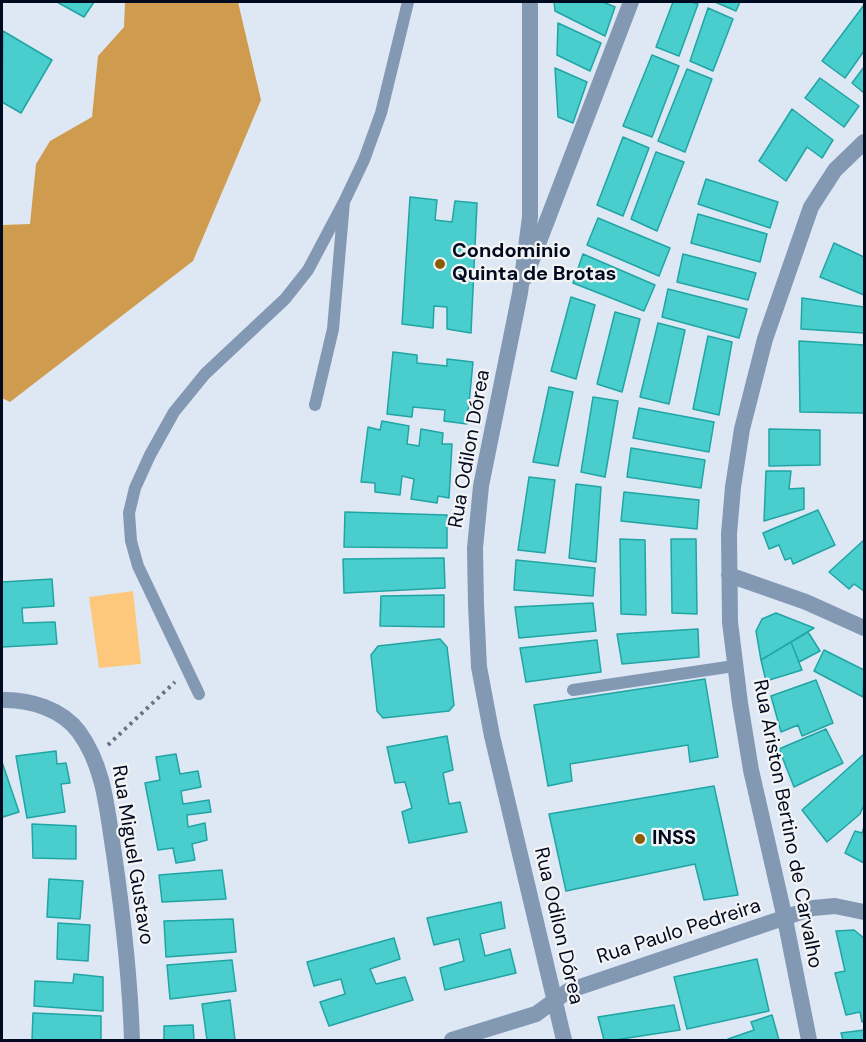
<!DOCTYPE html>
<meta charset="utf-8">
<style>
body{margin:0}
#map{position:relative;width:866px;height:1042px;overflow:hidden;background:#dee8f5;font-family:"DM Sans",sans-serif}
canvas{display:block}
.frame{position:absolute;inset:0;border:3px solid #000b21;pointer-events:none}
</style>
<div id="map">
<canvas width="866" height="1042"></canvas>
<div class="frame"></div>
</div>
<script>
const g = document.querySelector('canvas').getContext('2d');
g.lineJoin = 'round';
function fillPath(path, color) { g.fillStyle = color; g.fill(path, 'evenodd'); }
function strokePath(path, color, width, dash) { g.strokeStyle = color; g.lineWidth = width; g.lineCap = dash ? 'butt' : 'round'; g.setLineDash(dash || []); g.stroke(path); }
function write(font, color, halo, rows, align = 'center') {
  g.font = font + ' "DM Sans",sans-serif'; g.lineWidth = 4.5; g.setLineDash([]); g.textBaseline = 'middle'; g.strokeStyle = halo; g.fillStyle = color; for (const [text, x, y, turn = 0] of rows) {
    g.save(); g.translate(x, y); g.rotate((+turn || 0) * Math.PI / 180); g.textAlign = isNaN(turn) ? turn : align; if (halo) g.strokeText(text, 0, 0); g.fillText(text, 0, 0); g.restore();
  }
}
fillPath(new Path2D(`
 M133,591L141,664L99,668L89,597Z`), '#fec87c');
fillPath(new Path2D(`
 M125,2H238L261,100L193,261L10,402L2,398V225L30,224L36,164L50,141L92,117L98,56L124,27Z`), '#cf9b4e');
const building = new Path2D(`
 M57,2H94L84,17Z
 M554,2H603L615,7L605,36L555,11Z
 M673,2H692L698,4L679,56L656,47Z
 M715,2H740L736,11Z
 M864,5V51L845,78L822,61Z
 M708,8L733,19L713,71L690,61Z
 M558,23L601,43L590,71L557,55Z
 M3,31L52,60L21,113L2,102Z
 M652,55L679,66L652,137L623,126Z
 M864,67V93L852,83Z
 M555,68L587,82L573,123L558,117Z
 M687,69L712,79L685,152L658,141Z
 M820,78L859,106L844,127L805,98Z
 M792,109L833,140L822,158L807,147L786,181L759,161Z
 M623,137L649,148L623,216L597,205Z
 M656,152L684,162L657,231L631,219Z
 M706,179L778,202L770,228L698,204Z
 M410,197L437,200L435,220L452,222L455,201L477,203L471,333L447,329V307L434,306L433,328L402,324Z
 M698,214L767,234L760,262L691,243Z
 M598,218L670,248L659,276L587,245Z
 M834,243L864,257V295L820,277Z
 M583,254L655,285L644,311L573,283Z
 M683,254L756,273L748,300L677,282Z
 M668,289L747,309L739,338L662,317Z
 M571,297L595,305L576,379L551,371Z
 M802,298L864,307V333L801,329Z
 M615,312L640,319L622,392L597,384Z
 M658,323L685,330L669,404L640,397Z
 M708,336L732,342L719,415L693,409Z
 M799,341L864,345V413L800,412Z
 M393,352L417,355V363L447,366V359L473,362L467,424L444,421L445,410L413,407L412,417L387,414Z
 M549,387L573,392L558,466L533,462Z
 M593,397L618,401L605,477L581,472Z
 M639,408L714,422L709,452L633,438Z
 M382,421L409,426L407,444L419,446L421,429L443,433L442,444H452L449,498L438,496L437,503L411,499L414,479L402,476L400,495L375,492V483L361,482L368,427L380,430Z
 M769,429L820,430V465L769,466Z
 M631,448L705,460L701,488L627,477Z
 M766,471H791L789,489L804,488V509L764,521Z
 M529,477L555,480L545,553L518,550Z
 M576,484L601,487L596,562L569,558Z
 M624,492L699,500L697,529L621,521Z
 M818,510L835,545L793,564L791,558L785,560L779,545L769,549L763,533Z
 M345,512L447,515V548L344,547Z
 M620,539L645,540L646,615L621,614Z
 M671,539H696L697,614L672,613Z
 M864,540V591L854,584L849,589L829,572Z
 M444,558L445,588L344,593L343,559Z
 M516,560L595,568L593,596L514,590Z
 M52,579L54,606L22,608L23,623L55,622L57,644L2,647V582Z
 M444,595V627L380,626L381,596Z
 M593,603L596,631L519,638L515,607Z
 M776,613L814,628L761,660L756,631L762,619Z
 M698,629L699,657L622,664L617,634Z
 M808,632L820,651L799,662L791,642Z
 M440,639L447,647L454,705L449,711L383,718L377,711L371,655L378,646Z
 M597,640L601,672L526,682L520,648Z
 M791,642L802,670L766,681L761,660Z
 M824,650L864,670L863,697L814,671Z
 M705,679L718,757L690,762L688,745L570,764L572,781L548,786L534,705Z
 M816,680L833,723L802,736L798,725L781,732L771,696Z
 M826,729L843,763L794,787L779,749Z
 M447,736L453,770L443,773L449,804L460,802L467,832L409,843L402,812L412,808L405,782L395,783L387,747Z
 M56,751L57,764L66,763L70,783L61,784L65,812L27,818L16,756Z
 M176,754L180,774L198,771L201,787L181,791L183,804L209,800L211,812L187,815L188,827L205,823L207,840L192,844L195,860L176,863L173,848L158,850L145,783L160,780L156,757Z
 M864,754V805L860,814L827,842L802,810Z
 M2,762L19,812L3,817L2,813Z
 M714,786L738,895L704,900L695,864L566,891L549,814Z
 M32,824L76,826V859L33,858Z
 M864,827V863L845,853L855,831L862,833Z
 M222,870L226,899L162,902L159,875Z
 M49,879L83,881L80,919L47,917Z
 M501,902L505,928L480,934L485,956L510,949L516,973L445,990L440,968L464,961L459,939L434,945L427,918Z
 M233,919L236,952L166,957L164,921Z
 M58,923L90,925L88,961L57,959Z
 M854,930L864,938V1021L862,1022L860,1012L846,1015L835,973L845,971L836,931Z
 M394,938L400,959L370,969L376,984L405,977L413,1000L329,1026L320,1002L345,994L341,979L314,986L307,962Z
 M757,959L769,1011L687,1029L674,977Z
 M232,960L236,991L170,999L167,965Z
 M74,974L103,977V1011L34,1006L35,981L73,983Z
 M230,1000L235,1040H207L202,1004Z
 M674,1005L680,1030L615,1040H604L598,1017Z
 M33,1013L101,1016V1040H32Z
 M772,1015L779,1040H729L728,1039L754,1030L751,1022Z
 M193,1025L194,1040H164V1026Z
 M864,1030V1040H843L841,1033Z`);
fillPath(building, '#49cdcd');
strokePath(building, '#21a4a4', 1.5);
strokePath(new Path2D(`
 M108,745L175,682`), '#677284', 4, [3, 4.5]);
strokePath(new Path2D(`
 M315,405L333,329L344,202L364,160L381,113L408,2
 M573,690L734,666
 M199,694L138,566L131,541L129,513L135,488L150,455L174,412L205,374L285,299L308,270L344,202`), '#8398b3', 12);
strokePath(new Path2D(`
 M525,278L631,2
 M729,575L806,602L864,628
 M2,700C29,699 62,709 79,732C105,768 107,811 114,854C123,916 130,978 132,1040
 M452,1040L536,1014L568,991L813,908L835,906L864,912
 M809,1040L785,919L751,770L740,703L730,622L729,534L733,487L742,429L765,339L811,207L835,170L864,142`), '#8398b3', 16);
strokePath(new Path2D(`
 M530,2V217L520,293L481,486L475,548L476,605L479,667L492,736L564,1040`), '#8398b3', 16);
for (const [x, y, r, color] of [
 [440,264,6,"#8c5e04"],
 [640,839,6,"#8c5e04"]
]) { const dot = new Path2D(); dot.arc(x, y, r, 0, 2 * Math.PI); g.fillStyle = color; g.fill(dot); strokePath(dot, '#f4f4f4', 2); }
write('bold 20px', '#000b21', '#f4f4f4', [
 ["Condominio",452,252],
 ["Quinta de Brotas",452,275],
 ["INSS",652,839]
], 'left');
write('20px', '#000b21', '#f4f4f4', [
 ["Rua Odilon Dórea",470,449,-80],
 ["Rua Ariston Bertino de Carvalho",787,824,79],
 ["Rua Miguel Gustavo",132,855,81],
 ["Rua Odilon Dórea",558,926,77],
 ["Rua Paulo Pedreira",679,932,-18]
]);
</script>
